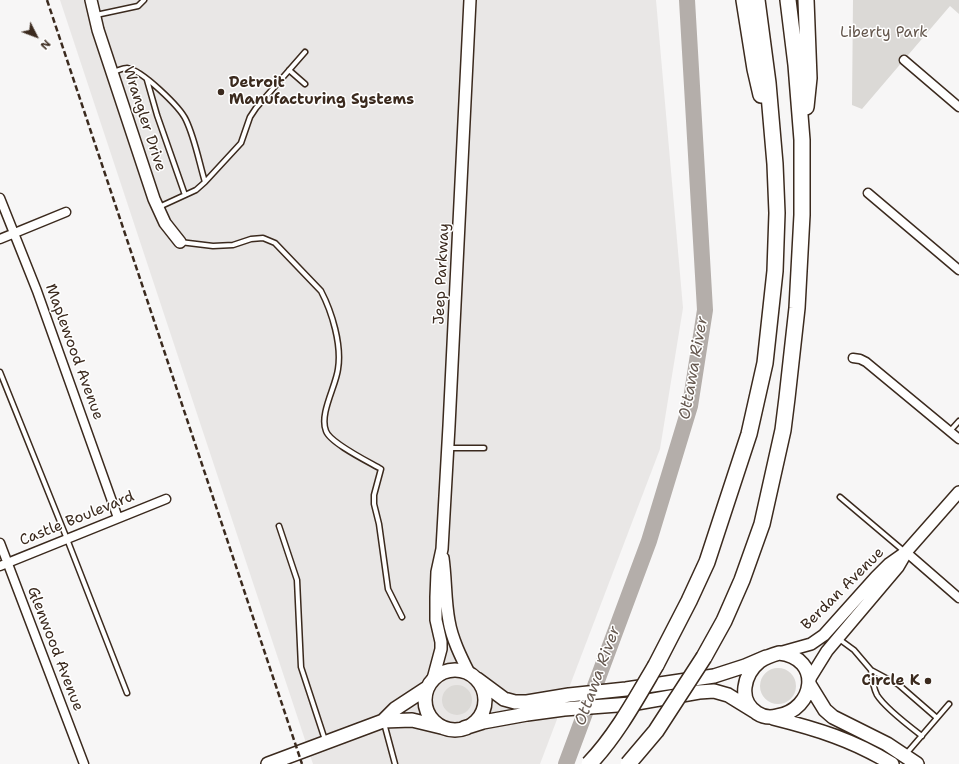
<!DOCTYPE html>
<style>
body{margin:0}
#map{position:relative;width:959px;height:764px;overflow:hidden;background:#f7f6f6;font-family:"Shantell Sans",sans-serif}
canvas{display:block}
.north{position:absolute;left:16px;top:16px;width:40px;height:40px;-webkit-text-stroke:3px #fff;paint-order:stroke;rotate:132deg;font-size:11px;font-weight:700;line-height:16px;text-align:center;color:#3b2a1e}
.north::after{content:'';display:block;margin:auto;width:14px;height:18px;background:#3b2a1e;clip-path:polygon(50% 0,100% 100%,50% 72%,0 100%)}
</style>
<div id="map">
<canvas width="959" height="764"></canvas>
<div class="north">N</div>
</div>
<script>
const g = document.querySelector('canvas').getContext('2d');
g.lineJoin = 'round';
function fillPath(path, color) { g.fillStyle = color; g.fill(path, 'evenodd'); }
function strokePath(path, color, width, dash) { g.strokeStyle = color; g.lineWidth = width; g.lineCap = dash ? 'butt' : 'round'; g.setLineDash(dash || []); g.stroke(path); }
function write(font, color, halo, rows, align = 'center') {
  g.font = font + ' "Shantell Sans",sans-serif'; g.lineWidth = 3; g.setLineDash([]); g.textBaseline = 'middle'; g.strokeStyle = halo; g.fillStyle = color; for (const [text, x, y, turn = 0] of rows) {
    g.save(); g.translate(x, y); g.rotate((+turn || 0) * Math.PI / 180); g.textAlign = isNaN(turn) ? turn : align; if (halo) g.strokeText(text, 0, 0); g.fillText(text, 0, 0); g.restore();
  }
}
fillPath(new Path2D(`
 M60,0H656L683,308L660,449L540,764H313Z`), '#e9e7e6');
fillPath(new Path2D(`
 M853,0H959V14L950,6L862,109L852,105Z
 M760 686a18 18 0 1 1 36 0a18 18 0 1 1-36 0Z
 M442 700a15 15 0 1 1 30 0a15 15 0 1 1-30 0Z`), '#dbd9d6');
strokePath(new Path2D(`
 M566,764L649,541L690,406L705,310L687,0`), '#b4aeaa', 16);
const lane = new Path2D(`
 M96,15L138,6L144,0
 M289,70L305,84
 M112,72C117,71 123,68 127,68C142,70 180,107 186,120C195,139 199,162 205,182L196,190L159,207
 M147,80L157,115L185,195
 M205,182L241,143L250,117L256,108L305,52
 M180,242L213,246L233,245L251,239L263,238L275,243L321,291C332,312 342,345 338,369C336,386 319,414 326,431C330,443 369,462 381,469L374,495V504L379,524L388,589L402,617
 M0,372L67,539L127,693
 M950,431L959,421
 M449,448H484
 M840,497L905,552
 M279,526L297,580L301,667L325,740
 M839,639L854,650L871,670L899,685L937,718
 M871,670C872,679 873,687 877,695C885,708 909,726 922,736
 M384,723L395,764
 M906,754L949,704`);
const street = new Path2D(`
 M904,60L959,107
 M868,193L959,270
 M0,198L37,291L118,518
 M0,239L66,212
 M853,358L860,359L866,362L959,439
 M0,543L84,764
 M906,552L959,598
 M0,566L166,499`);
const secondary = new Path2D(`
 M91,0L98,30L154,199L165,223L180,242
 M443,558C446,579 445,600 449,621C452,639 461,657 469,673
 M779,653L811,644L824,635L876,577L889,564L906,552L959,492
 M433,679L441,649V642L436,620V597L437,572L442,549L449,426L470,0
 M809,680L827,651L898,567L905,555`);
const primary = new Path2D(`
 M779,653C823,658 815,710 777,716C770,718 763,717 757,713C737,700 744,674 760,661C766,657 772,655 779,653Z
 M425 700a30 30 0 1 1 60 0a30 30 0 1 1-60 0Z
 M477,679L504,699L515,702H527L569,695L626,689L714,676L745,666L766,657
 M809,684L825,710L833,717L887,744L917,764
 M773,718C817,729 853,740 892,764
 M383,721L395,709L427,688
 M464,728L483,722L527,714L564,709L631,704L699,692L714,691L728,695L754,711
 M268,764L383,721L412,720L441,727`);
const highway = new Path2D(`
 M744,0L755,69L761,95
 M806,107L809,78L806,0
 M704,657L724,621L742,580L762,524L783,430L787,398L797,308L802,215V140L796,65L788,0
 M656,665L689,601L707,562L749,434L765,363L775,271L777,213L775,164L768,83L757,0`);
strokePath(lane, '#3b2a1e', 7);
strokePath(street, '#3b2a1e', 11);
strokePath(secondary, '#3b2a1e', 14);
strokePath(primary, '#3b2a1e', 16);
strokePath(highway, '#3b2a1e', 18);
strokePath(lane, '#fff', 4);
strokePath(street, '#fff', 8);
strokePath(secondary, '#fff', 11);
strokePath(primary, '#fff', 13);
strokePath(highway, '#fff', 15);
strokePath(new Path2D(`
 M47,0L302,764`), '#3b2a1e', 2.5, [6, 3]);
const highwayBridge = new Path2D(`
 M589,764C616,736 636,699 656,665
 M628,764L656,731L704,657`);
strokePath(highwayBridge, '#3b2a1e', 18, []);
strokePath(highwayBridge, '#fff', 15);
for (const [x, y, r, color] of [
 [221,92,4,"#3b2a1e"],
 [928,681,4,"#3b2a1e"]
]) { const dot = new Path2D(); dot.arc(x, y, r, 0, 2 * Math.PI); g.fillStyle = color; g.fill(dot); strokePath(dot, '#fff', 1.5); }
write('15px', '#63564c', '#fff', [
 ["Liberty Park",884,33]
]);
write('bold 15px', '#3b2a1e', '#fff', [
 ["Detroit",229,83],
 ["Manufacturing Systems",229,100],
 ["Circle K",920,681,"right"]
], 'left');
write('15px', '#3b2a1e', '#fff', [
 ["Wrangler Drive",144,119,72],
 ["Jeep Parkway",442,274,-87],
 ["Maplewood Avenue",74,352,70],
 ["Castle Boulevard",77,519,-22],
 ["Berdan Avenue",843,589,-45],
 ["Glenwood Avenue",55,649,69]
]);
write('italic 16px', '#65584f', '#fff', [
 ["Ottawa River",694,368,-80],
 ["Ottawa River",598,676,-70]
]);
</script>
